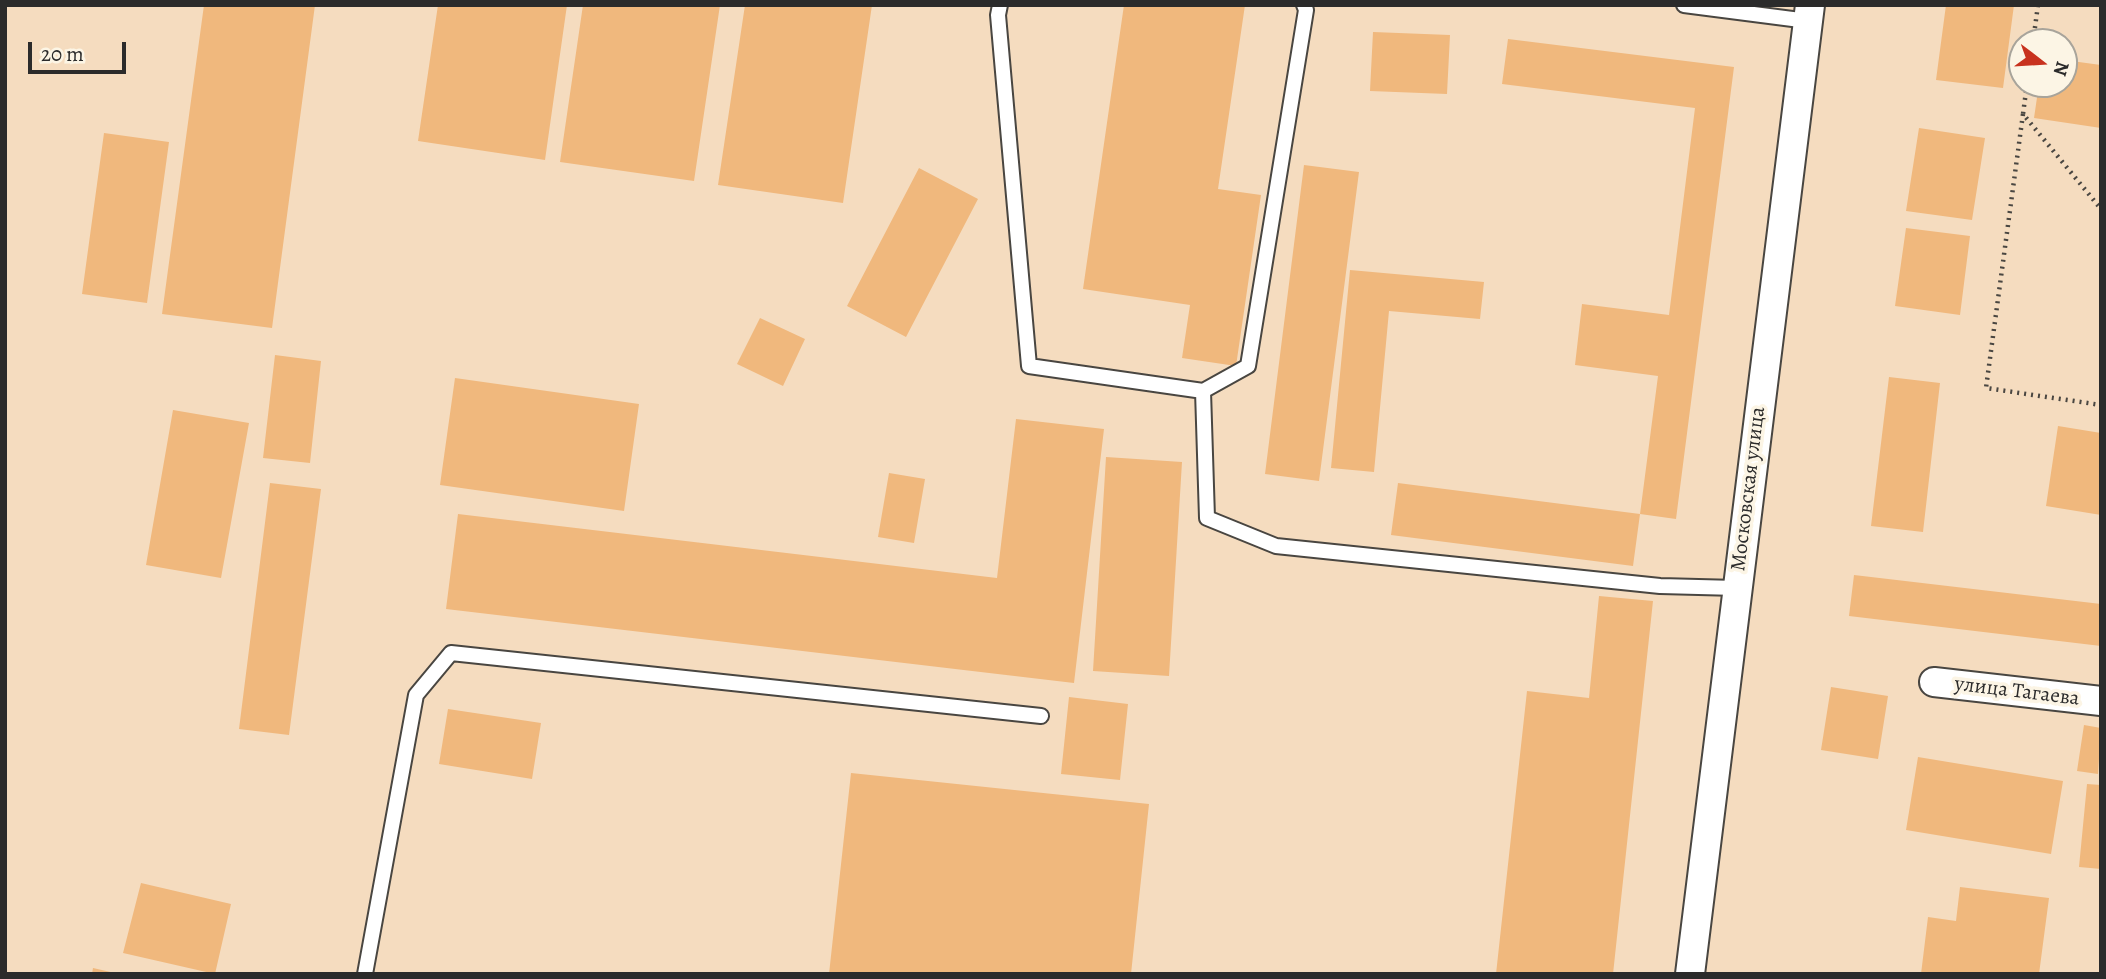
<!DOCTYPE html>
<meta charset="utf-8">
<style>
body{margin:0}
#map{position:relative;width:2106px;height:979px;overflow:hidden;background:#f5dcbf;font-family:Alegreya,serif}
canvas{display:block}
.frame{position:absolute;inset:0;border:7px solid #2b2b2b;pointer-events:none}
.north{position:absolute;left:2008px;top:28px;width:70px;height:70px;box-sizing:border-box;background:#fcf5e5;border:2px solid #a8a49b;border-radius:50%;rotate:107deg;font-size:19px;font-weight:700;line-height:28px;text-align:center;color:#2b2b2b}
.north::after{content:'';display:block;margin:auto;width:24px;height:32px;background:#c8321e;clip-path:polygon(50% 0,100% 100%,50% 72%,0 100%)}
.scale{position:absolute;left:28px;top:42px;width:98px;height:32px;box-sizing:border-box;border:4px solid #2b2b2b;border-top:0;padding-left:9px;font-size:21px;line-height:24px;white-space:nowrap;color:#2b2b2b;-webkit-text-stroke:5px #fcf5e5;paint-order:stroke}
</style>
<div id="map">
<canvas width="2106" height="979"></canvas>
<div class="frame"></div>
<div class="north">N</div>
<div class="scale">20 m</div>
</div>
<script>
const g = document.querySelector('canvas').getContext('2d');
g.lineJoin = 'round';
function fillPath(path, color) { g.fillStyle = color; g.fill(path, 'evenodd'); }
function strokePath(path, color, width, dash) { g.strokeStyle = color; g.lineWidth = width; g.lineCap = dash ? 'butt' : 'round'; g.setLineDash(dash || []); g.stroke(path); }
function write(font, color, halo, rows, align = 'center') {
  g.font = font + ' Alegreya,serif'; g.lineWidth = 7; g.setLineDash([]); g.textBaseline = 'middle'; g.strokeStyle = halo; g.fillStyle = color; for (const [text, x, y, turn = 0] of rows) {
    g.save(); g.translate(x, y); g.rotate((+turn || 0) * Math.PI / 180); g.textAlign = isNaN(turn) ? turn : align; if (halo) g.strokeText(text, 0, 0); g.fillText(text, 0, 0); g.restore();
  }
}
fillPath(new Path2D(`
 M204,5H315L272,328L162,314Z
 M438,5H567L545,160L418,141Z
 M583,5H720L694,181L560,162Z
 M745,5H872L843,203L718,185Z
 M1124,5H1245L1218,189L1261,195L1236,366L1182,358L1190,305L1083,289Z
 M1946,5H2014L2003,88L1936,80Z
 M1373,32L1450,35L1447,94L1370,91Z
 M1508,39L1734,67L1676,519L1640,514L1633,566L1391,535L1398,483L1640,514L1658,376L1575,365L1582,304L1669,315L1695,108L1502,84Z
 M2064,60L2101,65V128L2034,118L2039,84H2064Z
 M1919,128L1985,138L1972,220L1906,211Z
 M104,133L169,142L147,303L82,294Z
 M1304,165L1359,172L1319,481L1265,474Z
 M919,168L978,199L906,337L847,306Z
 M1906,228L1970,236L1960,315L1895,306Z
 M1350,270L1484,282L1480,319L1389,311L1374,472L1331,468Z
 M760,318L805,339L783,386L737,364Z
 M275,355L321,361L310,463L263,458Z
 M1889,377L1940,383L1923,532L1871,526Z
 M455,378L639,404L624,511L440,485Z
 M173,410L249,423L221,578L146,565Z
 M1016,419L1104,429L1074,683L446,609L458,514L997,578Z
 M2058,426L2101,433V515L2046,506Z
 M1106,457L1182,462L1169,676L1093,671Z
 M889,473L925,479L914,543L878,537Z
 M270,483L321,489L289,735L239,729Z
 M1854,575L2101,604V646L1849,616Z
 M1599,596L1653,601L1613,974H1496L1527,691L1589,698Z
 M1831,687L1888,696L1878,759L1821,750Z
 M1069,697L1128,704L1120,780L1061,774Z
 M448,709L541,723L532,779L439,764Z
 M2084,725L2101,728L2098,774L2077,771Z
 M1918,757L2063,781L2051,854L1906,830Z
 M851,773L1149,804L1131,974H829Z
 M2087,784L2101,785V869L2079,867Z
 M141,883L231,904L215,974L123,953Z
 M1960,887L2049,898L2039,974H1921L1928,917L1956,921Z
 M93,968L115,973V974H92Z`), '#f0b87d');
const service = new Path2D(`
 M1000,5L998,15L1029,366L1203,391L1207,518L1276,546L1660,586L1737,588
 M1684,5L1808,21
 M1203,391L1248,366L1306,10L1304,5
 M365,974L416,695L451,653L1041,716`);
const minor = new Path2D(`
 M1934,682L2101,701
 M1690,974L1810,5`);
strokePath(service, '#494641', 18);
strokePath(minor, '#494641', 32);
strokePath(new Path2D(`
 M2033,42L2038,5
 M2027,84L2023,114L2101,209
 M2023,114L1986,388L2101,405`), '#494641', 4.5, [2, 5]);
strokePath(service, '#fff', 14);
strokePath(minor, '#fff', 28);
write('21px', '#2b2b2b', '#fcf5e5', [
 ["Московская улица",1749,489,-83],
 ["улица Тагаева",2017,692,7]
]);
</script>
